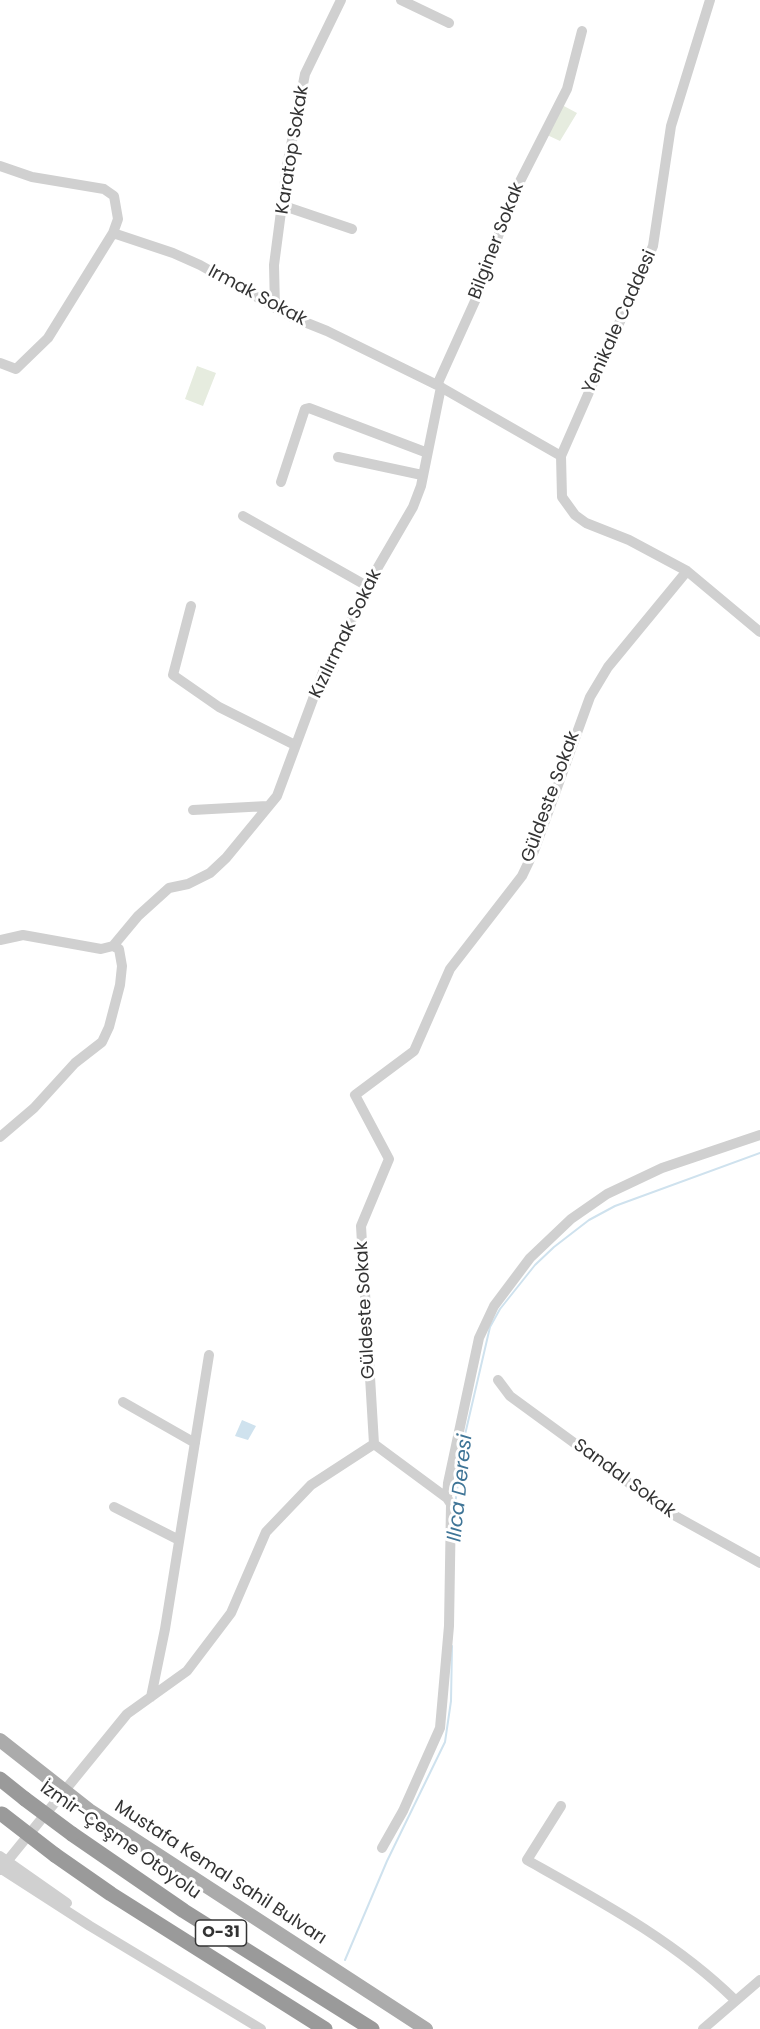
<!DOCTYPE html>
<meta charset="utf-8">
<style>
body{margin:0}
canvas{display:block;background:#fff}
</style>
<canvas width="760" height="2029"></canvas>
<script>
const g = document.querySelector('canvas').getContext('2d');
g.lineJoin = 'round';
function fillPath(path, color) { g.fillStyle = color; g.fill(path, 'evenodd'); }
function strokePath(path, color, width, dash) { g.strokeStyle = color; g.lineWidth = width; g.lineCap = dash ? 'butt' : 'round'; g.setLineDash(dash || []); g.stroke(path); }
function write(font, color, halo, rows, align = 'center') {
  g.font = font + ' Poppins,sans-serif'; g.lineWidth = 6; g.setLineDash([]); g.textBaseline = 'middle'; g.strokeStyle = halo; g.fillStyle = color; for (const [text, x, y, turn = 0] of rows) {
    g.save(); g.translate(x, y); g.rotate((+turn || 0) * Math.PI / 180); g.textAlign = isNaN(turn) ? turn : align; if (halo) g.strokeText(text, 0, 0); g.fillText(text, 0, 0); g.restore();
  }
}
fillPath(new Path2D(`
 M562,105L577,113L560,141L545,134Z
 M197,366L216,373L203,406L185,399Z`), '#e6ecdf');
fillPath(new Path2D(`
 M242,1420L256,1426L248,1440L235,1436Z`), '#cfe2ee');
strokePath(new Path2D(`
 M455,1505L464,1439L490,1327L500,1309L535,1265L554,1247L589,1220L615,1206L760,1153
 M345,1960L387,1861L445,1742L451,1701L452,1646`), '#cfe2ee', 2);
strokePath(new Path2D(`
 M401,0L449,23
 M710,0L671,126L653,246L561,456L562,497L575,515L586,523L629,540L687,571L760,632
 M0,166L32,177L104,189L114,196L118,219L113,233
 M284,206L352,229
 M275,308L274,265L287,166L305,74L341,0
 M0,363L16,369L48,338L113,233L173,253L200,265L292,317L327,331L437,385L561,456
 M437,385L475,301L512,197L567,89L582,31
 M338,457L422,475
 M281,482L305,409L309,408L425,452
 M243,516L367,586
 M191,606L173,675L219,707L295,745
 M193,810L267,806
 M0,940L23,935L101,949L113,946L138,916L169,888L188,884L210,873L226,858L277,796L323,672L340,645L367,586L413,507L421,486L441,387
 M0,1137L34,1108L75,1063L102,1042L109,1027L120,985L122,966L119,949L113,946
 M498,1380L510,1396L670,1513L760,1563
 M123,1402L195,1443
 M374,1444L447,1498
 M114,1507L179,1540
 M151,1697L165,1629L209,1355
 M561,1806L527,1860C600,1901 675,1941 735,2000
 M382,1848L403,1811L440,1728L449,1626L451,1504L447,1498L448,1483L479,1338L494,1306L530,1258L571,1219L607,1194L662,1168L760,1135
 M0,1856L67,1903
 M0,1868L90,1926L261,2029
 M0,1870L127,1714L187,1671L231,1613L266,1532L311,1485L374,1444L361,1226L389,1159L355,1095L414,1051L450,969L522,876L534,851L590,697L608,667L687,571
 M703,2029L760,1980`), '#d0d0d0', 10);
strokePath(new Path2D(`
 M0,1740L89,1810L426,2029`), '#ababab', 14);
strokePath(new Path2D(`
 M0,1779L25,1799
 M72,1834L184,1911L372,2029
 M55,1855L111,1894L325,2029`), '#9a9a9a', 15);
strokePath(new Path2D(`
 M25,1799L72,1834
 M2,1814L55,1855`), '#9a9a9a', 15);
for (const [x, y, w] of [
 [221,1933,51]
]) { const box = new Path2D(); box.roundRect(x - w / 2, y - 13, w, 26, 4.5); g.fillStyle = '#fff'; g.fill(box); strokePath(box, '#333', 1.5); }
write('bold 16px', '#333', null, [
 ["O-31",221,1933]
]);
write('18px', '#333', '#fff', [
 ["Karatop Sokak",293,150,-81],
 ["Bilginer Sokak",497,241,-69],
 ["Irmak Sokak",257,296,28],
 ["Yenikale Caddesi",620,322,-66],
 ["Kızılırmak Sokak",346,634,-64],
 ["Güldeste Sokak",551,797,-70],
 ["Güldeste Sokak",366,1310,-93],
 ["Sandal Sokak",624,1479,36],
 ["İzmir-Çeşme Otoyolu",120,1841,35],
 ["Mustafa Kemal Sahil Bulvarı",220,1873,33]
]);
write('italic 20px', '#3f7597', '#fff', [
 ["Ilıca Deresi",461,1488,-84]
]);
</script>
